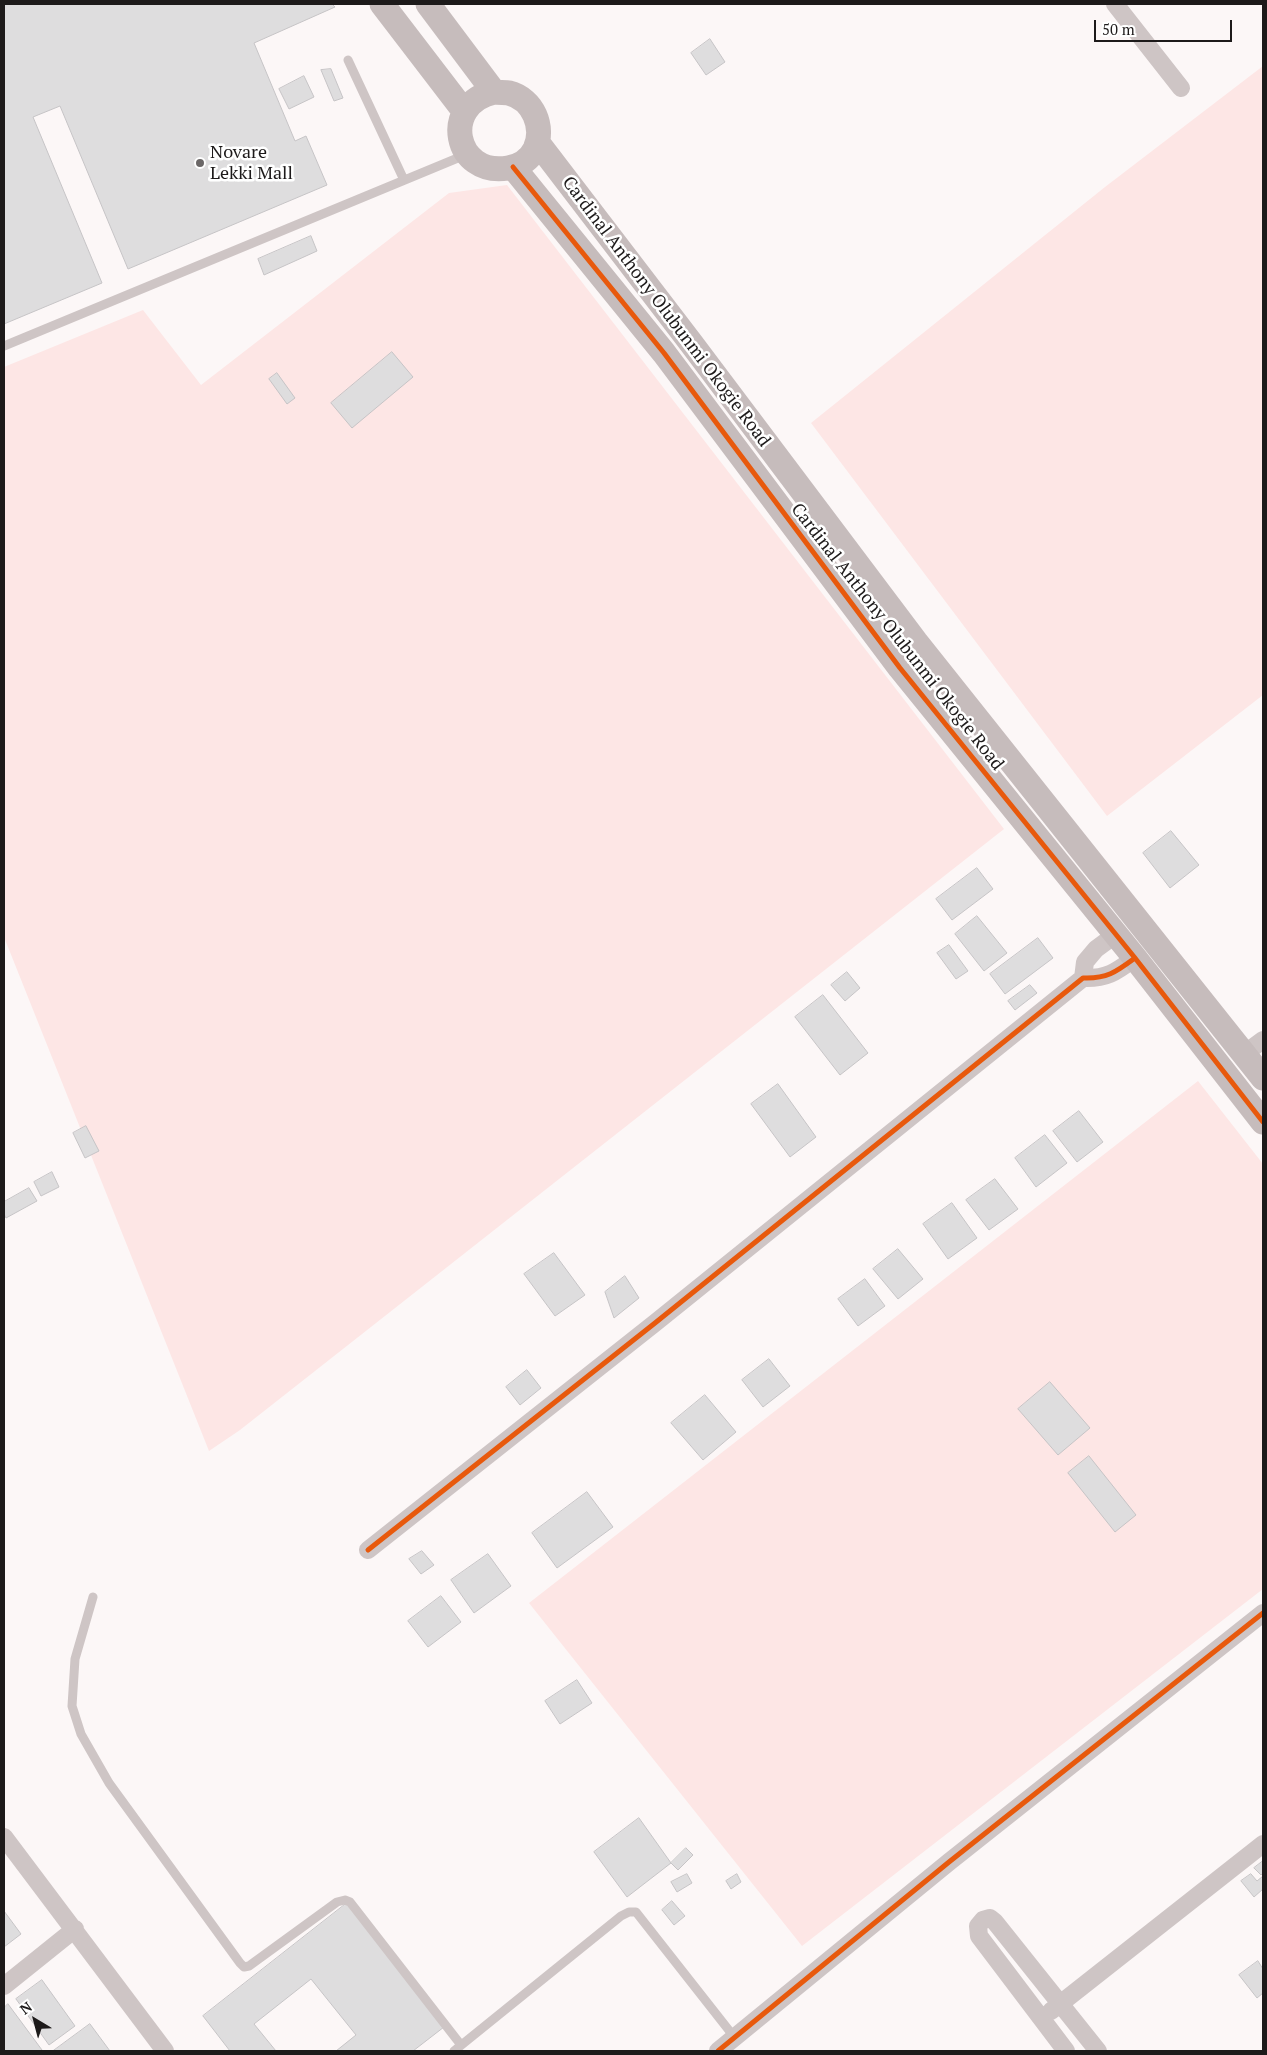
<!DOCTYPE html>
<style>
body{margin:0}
#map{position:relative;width:1267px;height:2055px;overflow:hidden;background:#fcf7f7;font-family:"PT Serif",serif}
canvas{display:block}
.frame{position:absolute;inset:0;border:5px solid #1d1a1a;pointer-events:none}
.north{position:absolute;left:10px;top:1995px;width:50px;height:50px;-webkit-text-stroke:4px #fff;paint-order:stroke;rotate:323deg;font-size:14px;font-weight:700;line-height:20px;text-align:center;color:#1d1a1a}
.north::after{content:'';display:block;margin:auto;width:18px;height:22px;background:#1d1a1a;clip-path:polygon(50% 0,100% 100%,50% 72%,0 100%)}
.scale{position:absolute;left:1094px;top:20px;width:138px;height:22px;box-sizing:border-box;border:2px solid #1d1a1a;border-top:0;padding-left:6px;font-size:15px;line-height:18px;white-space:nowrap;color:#1d1a1a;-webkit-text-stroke:4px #fff;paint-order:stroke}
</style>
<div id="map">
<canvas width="1267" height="2055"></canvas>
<div class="frame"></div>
<div class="north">N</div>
<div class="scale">50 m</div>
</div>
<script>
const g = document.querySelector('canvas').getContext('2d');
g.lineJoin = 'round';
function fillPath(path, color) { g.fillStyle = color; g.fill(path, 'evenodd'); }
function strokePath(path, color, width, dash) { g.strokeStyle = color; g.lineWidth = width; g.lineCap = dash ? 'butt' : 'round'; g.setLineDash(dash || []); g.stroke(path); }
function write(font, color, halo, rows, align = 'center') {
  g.font = font + ' "PT Serif",serif'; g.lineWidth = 5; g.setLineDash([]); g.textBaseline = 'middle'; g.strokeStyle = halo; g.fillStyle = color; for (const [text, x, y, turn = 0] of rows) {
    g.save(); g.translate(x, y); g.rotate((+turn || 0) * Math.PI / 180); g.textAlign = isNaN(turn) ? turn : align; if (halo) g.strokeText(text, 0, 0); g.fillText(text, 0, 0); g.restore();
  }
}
fillPath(new Path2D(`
 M1263,66V695L1107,816L811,423L1105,187Z
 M507,185L1004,829L240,1430L209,1451L4,937V367L143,310L201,385L449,193Z
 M1198,1081L1263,1164V1589L802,1946L529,1603Z`), '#fde6e5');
const building = new Path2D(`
 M4,4H332L335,7L254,43L295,141L306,136L327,185L128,269L60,106L33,117L102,283L4,324Z
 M710,39L725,62L706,75L691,53Z
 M331,69L343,98L334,101L321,70Z
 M304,76L314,97L289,109L279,89Z
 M311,236L317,251L264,275L258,259Z
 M392,352L413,377L352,428L331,403Z
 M277,373L295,398L287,404L269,379Z
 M1171,831L1199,865L1170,888L1143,853Z
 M977,868L993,889L952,920L936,899Z
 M977,916L1007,953L984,971L955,934Z
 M1038,938L1053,958L1005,994L990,974Z
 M949,945L968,971L956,979L937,953Z
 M847,972L860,988L845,1001L831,985Z
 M1030,985L1037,993L1015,1010L1008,1001Z
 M823,995L868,1053L840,1075L795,1017Z
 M778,1084L816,1137L790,1157L751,1104Z
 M1079,1111L1103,1142L1077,1162L1053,1131Z
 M86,1126L99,1151L85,1158L73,1133Z
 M1045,1135L1067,1163L1036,1187L1015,1158Z
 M52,1172L59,1187L41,1196L34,1182Z
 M995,1179L1018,1209L989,1230L966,1200Z
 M29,1188L37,1201L6,1218L4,1214V1202Z
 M952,1203L977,1238L948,1259L923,1224Z
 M898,1249L923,1279L898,1299L873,1269Z
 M554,1253L585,1295L555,1316L524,1274Z
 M625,1276L639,1298L614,1318L605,1292Z
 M865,1279L885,1306L858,1326L838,1299Z
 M769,1359L790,1386L763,1407L742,1380Z
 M527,1370L541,1388L520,1405L506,1387Z
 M1050,1382L1090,1428L1058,1455L1018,1409Z
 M705,1395L736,1432L703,1460L671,1423Z
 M1089,1456L1136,1515L1115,1532L1068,1473Z
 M587,1492L613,1527L557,1568L532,1533Z
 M422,1551L434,1565L421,1574L409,1559Z
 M488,1554L511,1586L474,1613L451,1580Z
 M441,1596L461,1622L428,1647L408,1621Z
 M577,1680L592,1703L560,1724L545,1701Z
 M639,1818L671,1863L627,1897L594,1852Z
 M686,1848L693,1855L678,1870L671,1863Z
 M1263,1861V1873L1261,1875L1254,1868Z
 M687,1874L692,1883L677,1892L671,1882Z
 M737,1874L741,1882L731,1889L726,1881Z
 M1251,1874L1257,1881L1263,1876V1889L1254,1897L1241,1881Z
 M672,1901L685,1916L674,1925L662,1910Z
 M347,1903L444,2027L413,2051H336L356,2035L311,1979L254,2024L276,2051H230L203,2016Z
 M4,1911L21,1934L4,1947Z
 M1258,1961L1263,1969V1993L1257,1998L1239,1975Z
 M42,1980L75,2026L49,2045L16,1999Z
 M8,2004L42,2050L40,2051H4V2008Z
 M90,2024L110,2051H53Z`);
fillPath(building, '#deddde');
strokePath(building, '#c6c4c6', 1);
strokePath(new Path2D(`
 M348,60L404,180
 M4,346L465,155
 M93,1597L75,1659L72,1706L81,1734L109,1783L240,1963L244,1967L249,1966L337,1902L345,1900L350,1902L461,2045
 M454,2051L621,1916L629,1912H636L735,2038`), '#cec5c5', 9);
strokePath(new Path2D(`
 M1115,4L1181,88
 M1083,978L1085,962L1096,949L1115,935
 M1244,1054L1263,1040
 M368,1550L655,1323L1083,978C1107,979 1116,972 1135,958
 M4,1837L165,2051
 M4,1986L75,1929
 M1051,2011L1263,1844
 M718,2051L949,1862L1263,1613
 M1066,2051L979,1936L978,1926L983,1920L990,1918L995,1922L1098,2051`), '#cec5c5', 18);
strokePath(new Path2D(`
 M382,4L464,111
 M428,4L494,92
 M494,92C499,93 505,92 509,93C533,99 545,127 535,149C530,159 520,166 508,168C454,177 440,104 494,92Z
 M538,143L691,343L916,642L1263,1078
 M513,167L664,353L900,668L1135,958L1263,1122`), '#c6bcbc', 25);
strokePath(new Path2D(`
 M513,167L664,353L900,668L1135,958L1263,1122
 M368,1550L655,1323L1083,978C1107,979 1116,972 1135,958
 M718,2051L949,1862L1263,1613`), '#e8590c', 5);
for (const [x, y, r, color] of [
 [200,163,5,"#6b6767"]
]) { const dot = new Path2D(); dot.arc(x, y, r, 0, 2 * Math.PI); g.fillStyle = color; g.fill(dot); strokePath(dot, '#fff', 2); }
write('18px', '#1d1a1a', '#fff', [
 ["Novare",210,153],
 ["Lekki Mall",210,174]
], 'left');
write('18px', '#1d1a1a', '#fff', [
 ["Cardinal Anthony Olubunmi Okogie Road",666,312,53],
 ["Cardinal Anthony Olubunmi Okogie Road",897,637,52]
]);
</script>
